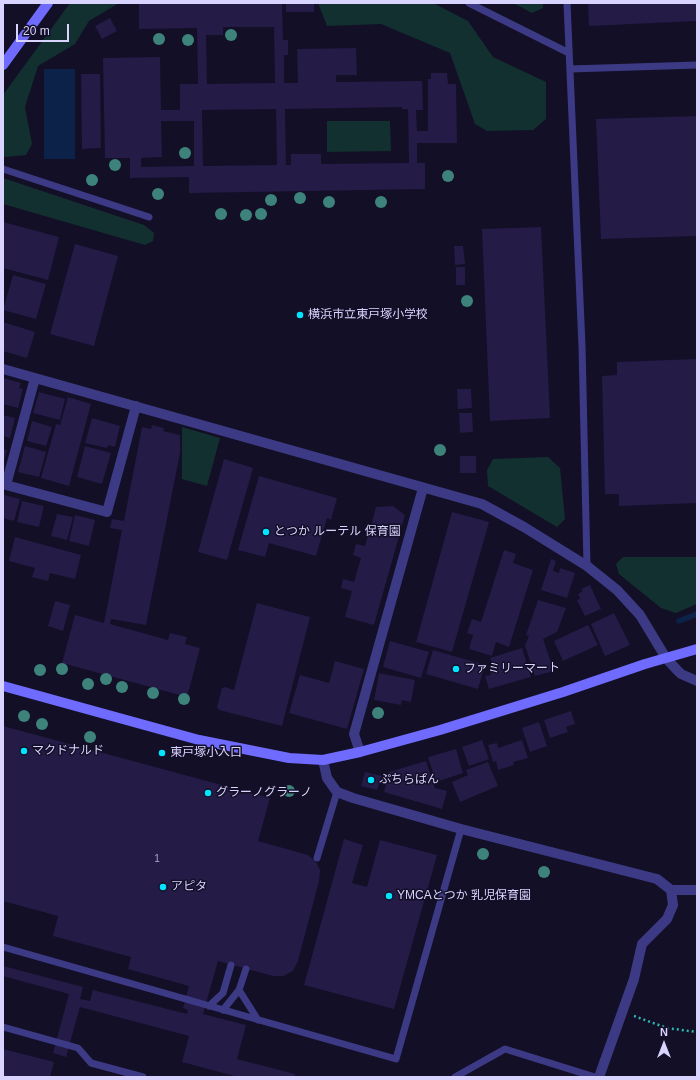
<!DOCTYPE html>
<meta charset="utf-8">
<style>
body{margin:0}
#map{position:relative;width:700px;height:1080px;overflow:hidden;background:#130f26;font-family:Arial,sans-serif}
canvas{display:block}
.frame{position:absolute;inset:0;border:4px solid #d9d4ff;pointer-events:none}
.north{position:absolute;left:644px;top:1024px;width:40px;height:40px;-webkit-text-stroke:3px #130f26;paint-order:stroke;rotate:0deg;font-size:11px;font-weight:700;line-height:16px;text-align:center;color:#d9d4ff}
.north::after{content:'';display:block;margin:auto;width:14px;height:18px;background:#d9d4ff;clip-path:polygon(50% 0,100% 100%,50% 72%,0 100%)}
.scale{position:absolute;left:16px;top:24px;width:53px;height:18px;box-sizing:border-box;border:2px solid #d9d4ff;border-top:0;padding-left:5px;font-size:12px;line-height:14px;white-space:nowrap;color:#d9d4ff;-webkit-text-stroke:3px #130f26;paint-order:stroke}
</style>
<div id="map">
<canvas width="700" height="1080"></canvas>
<div class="frame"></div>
<div class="north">N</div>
<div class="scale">20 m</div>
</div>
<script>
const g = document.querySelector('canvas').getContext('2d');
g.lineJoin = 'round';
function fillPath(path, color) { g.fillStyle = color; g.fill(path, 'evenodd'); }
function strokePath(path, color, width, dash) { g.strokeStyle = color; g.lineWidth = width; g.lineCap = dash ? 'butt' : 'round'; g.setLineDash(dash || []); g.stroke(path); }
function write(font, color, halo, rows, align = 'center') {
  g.font = font + ' Arial,"Noto Sans JP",sans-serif'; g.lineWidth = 3; g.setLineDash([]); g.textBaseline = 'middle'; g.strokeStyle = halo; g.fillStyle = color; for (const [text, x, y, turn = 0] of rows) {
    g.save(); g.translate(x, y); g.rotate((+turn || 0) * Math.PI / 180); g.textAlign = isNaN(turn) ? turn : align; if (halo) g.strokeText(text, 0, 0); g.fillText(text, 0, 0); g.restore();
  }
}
fillPath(new Path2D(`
 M70,3H119L89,21L75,44L38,66L25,107L32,144L26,155L5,157L3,156V95Z
 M318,3H433L468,21L493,57L546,82V119L533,130L487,131L475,124L450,53L381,24L327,26Z
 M513,3H543V8L532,13Z
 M327,121H390L391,151L327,152Z
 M3,178L144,225L154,233L153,241L145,245L3,204Z
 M182,427L220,438L207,486L182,479Z
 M548,457L560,468L565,519L557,527L488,486L487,470L493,459Z
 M623,557H697V604L676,613L661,608L619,574L616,564Z`), '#12302f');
fillPath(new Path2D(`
 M44,69H75V159H44Z`), '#0c2248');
strokePath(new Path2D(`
 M679,621L697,614`), '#0c2248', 5.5);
fillPath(new Path2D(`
 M139,3H282L283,40H288V55H284V83H298L297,49L356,48L357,75H336V82L422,81L423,110H416L417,131H428V79H431V73H447L448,84H456L457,143H417V163H425V189L189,193V177L130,178V158H105L103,58L160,57L161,110H180V84H198L197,28L139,29ZM223,27H274L275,83L207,84L206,35H223ZM402,107V109H408L409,163L321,164V154H291V165H286L285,109ZM276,109L277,165L203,166L202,110ZM161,121H194V166L141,167V158L162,157Z
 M286,3H314V12H286Z
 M588,3H697V21L589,26Z
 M110,18L117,31L102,39L95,26Z
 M81,74H100L101,148L82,149Z
 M697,116V236L601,239L596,119Z
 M3,222L59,237L48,280L3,268Z
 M541,227L550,418L490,421L482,229Z
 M75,244L118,256L94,346L50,334Z
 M454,246H463L465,264L455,265Z
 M456,267H465V285H456Z
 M13,275L46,284L36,319L3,310Z
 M3,322L35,332L27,358L3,351Z
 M697,359V503L619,506V494H605L602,376L617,375V362Z
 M3,378L21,383L19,388L23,389L18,408L3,404Z
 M457,389H471L472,408L458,409Z
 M39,392L65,399L60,420L33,413Z
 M68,397L91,404L69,486L41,478L56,424L60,425Z
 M459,413H472L473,432L460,433Z
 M3,415L15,418L10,438L3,436Z
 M92,418L120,426L115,447L108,445L107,448L85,443Z
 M32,421L52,427L46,446L27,441Z
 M152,425L164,428L163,431L180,435V453L146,625L111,619L110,624L168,640L170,633L187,637L185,644L200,648L187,697L62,663L75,615L104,623L122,530L110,528L112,519L124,521L142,427L151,429Z
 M25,446L46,452L39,477L18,472Z
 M85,446L111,453L102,484L77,477Z
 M3,449L7,450L3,464Z
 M460,456H476V473H460Z
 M224,459L253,468L227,560L198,552Z
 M259,476L337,498L331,520L327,518L316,556L269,543L265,557L238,550Z
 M4,495L20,499L14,521L3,518V501Z
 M22,501L44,506L39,527L17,522Z
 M393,506L405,515L374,625L345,617L352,591L341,588L343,579L354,582L361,558L353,555L356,544L365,546L376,507Z
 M452,512L489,522L452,652L416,642Z
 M57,514L73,517L67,540L51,536Z
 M75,515L95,520L89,546L69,541Z
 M15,537L81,555L75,579L50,573L48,581L32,577L35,568L9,561Z
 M504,550L516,554L513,563L533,570L509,647L496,642L492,656L469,649L473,635L467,633L472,619L481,622Z
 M551,559L556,561L553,571L559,573L560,568L575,573L567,598L541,590Z
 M590,585L601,609L585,616L577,600L580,599L578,594L583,591L581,589Z
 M538,600L566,608L557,632L543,639L554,671L535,676L525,646L529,636L526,635Z
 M55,601L70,605L63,631L48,626Z
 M257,603L310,617L282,726L219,710L217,707L222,688L225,687L234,690Z
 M614,613L630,645L605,656L591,624Z
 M588,625L598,645L563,661L554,641Z
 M390,641L429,652L421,678L383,667Z
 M522,648L531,677L489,689L485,676L491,675L489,666L493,665L490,658Z
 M433,650L485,665L478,689L426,674Z
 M335,661L364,669L347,729L289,713L300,675L329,683Z
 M379,673L415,680L411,702L402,700L401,705L374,700Z
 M571,711L575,724L566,727L568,732L550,738L544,720Z
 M539,722L547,746L530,752L522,728Z
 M3,726L270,798L258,841L308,855L316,862L320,870L319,881L298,961L293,971L283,976H273L218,961L203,1014L246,1025L237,1059L295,1074L294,1077H238L182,1062L189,1036L80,1007L66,1057L53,1053L69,994L3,976V966L83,987L80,999L90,1001L93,990L187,1014L188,1010L183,1008L189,986L128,969L131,957L53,936L58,916L3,901Z
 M482,740L489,759L469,766L462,747Z
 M522,740L528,758L513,762L514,765L498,770L496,761L493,762L488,745L497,743L498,748Z
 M456,749L463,773L436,782L428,757Z
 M426,761L435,788L447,791L442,809L384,792L389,772Z
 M488,762L498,786L460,802L452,782L468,775L466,770Z
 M365,772L382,776L377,790L361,786Z
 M344,839L363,845L352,883L367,887L380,840L437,855L394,1009L304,985Z
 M3,1049L54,1062L50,1077H3Z`), '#241b47');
strokePath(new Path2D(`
 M634,1016L667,1028L697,1032`), '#2fb8b0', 2.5, [2, 3]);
strokePath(new Path2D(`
 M469,3L569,53
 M567,3L582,346L587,566
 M570,69L697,65
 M3,169L149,217
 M317,858L337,792
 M3,947L396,1059L461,829
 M239,990L258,1020
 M209,1006L223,993L231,965
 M223,1010L239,990L246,969
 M3,1027L78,1048L91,1063L143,1077
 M455,1077L505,1049L595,1077`), '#3d3a85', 7);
strokePath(new Path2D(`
 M3,369L482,504L524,527L587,566L617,590L640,615L666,658L677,670L681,674L697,681
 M35,378L6,485L107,512L136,406
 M360,752L354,734L423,488
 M323,760L327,778L337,792L353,798L461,829L657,879L671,890L673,905L667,919L642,944L634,979L599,1077
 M671,890H697`), '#3d3a85', 10);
strokePath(new Path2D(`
 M3,65L48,3
 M3,686L199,740L289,758L323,760L360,752L440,730L563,692L645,664L697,649`), '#6f6bff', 10);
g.fillStyle = '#3d827b';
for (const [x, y] of [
 [231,35],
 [159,39],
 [188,40],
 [185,153],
 [115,165],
 [448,176],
 [92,180],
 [158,194],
 [300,198],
 [271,200],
 [329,202],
 [381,202],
 [221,214],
 [261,214],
 [246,215],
 [467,301],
 [440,450],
 [62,669],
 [40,670],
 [106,679],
 [88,684],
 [122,687],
 [153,693],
 [184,699],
 [378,713],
 [24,716],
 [42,724],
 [90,737],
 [289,791],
 [483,854],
 [544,872]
]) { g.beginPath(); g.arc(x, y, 6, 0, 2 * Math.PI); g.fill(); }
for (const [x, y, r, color] of [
 [300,315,4,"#00e5ff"],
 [266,532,4,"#00e5ff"],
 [456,669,4,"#00e5ff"],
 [24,751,4,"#00e5ff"],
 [162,753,4,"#00e5ff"],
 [371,780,4,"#00e5ff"],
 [208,793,4,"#00e5ff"],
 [163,887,4,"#00e5ff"],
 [389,896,4,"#00e5ff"]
]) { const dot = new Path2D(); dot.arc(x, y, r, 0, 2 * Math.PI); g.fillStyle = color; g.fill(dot); strokePath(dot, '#130f26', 1.5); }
write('10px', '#aca6d1', null, [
 ["1",157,859]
]);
write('12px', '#d9d4ff', '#130f26', [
 ["横浜市立東戸塚小学校",308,315],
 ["とつか ルーテル 保育園",274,532],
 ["ファミリーマート",464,669],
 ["マクドナルド",32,751],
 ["東戸塚小入口",170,753],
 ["ぷちらぱん",379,780],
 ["グラーノグラーノ",216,793],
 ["アピタ",171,887],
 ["YMCAとつか 乳児保育園",397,896]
], 'left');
</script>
